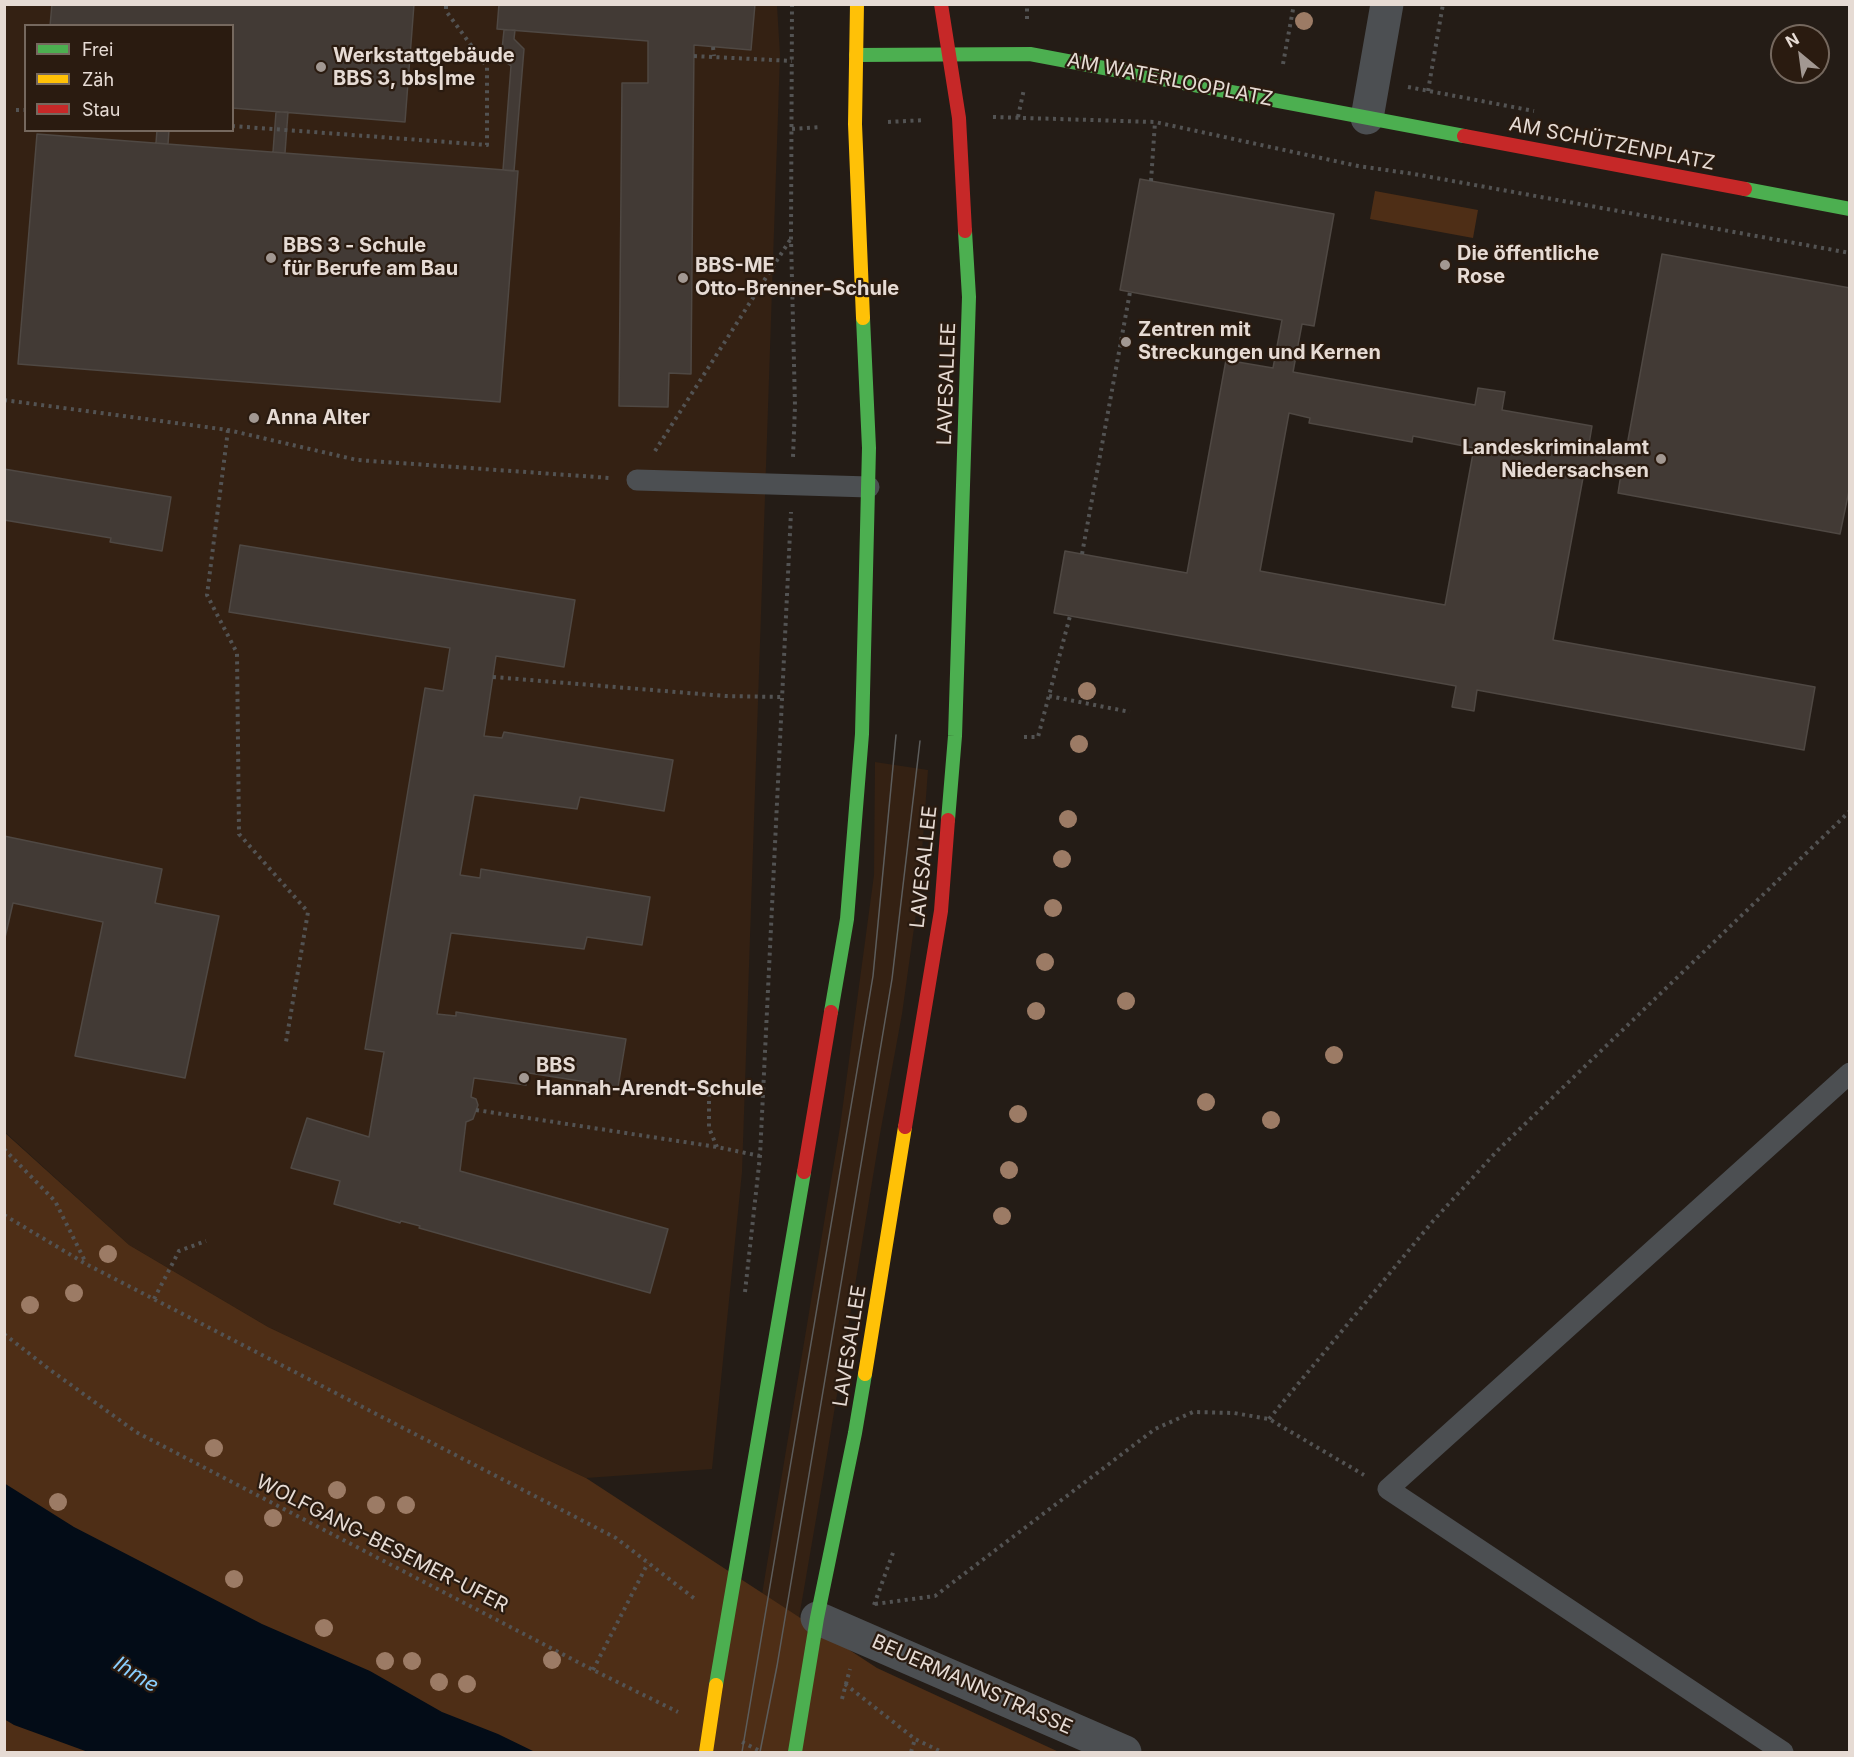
<!DOCTYPE html>
<meta charset="utf-8">
<style>
body{margin:0}
#map{position:relative;width:1854px;height:1757px;overflow:hidden;background:#241c16;font-family:Inter,sans-serif}
canvas{display:block}
.frame{position:absolute;inset:0;border:6px solid #e6dbd4;pointer-events:none}
.legend{position:absolute;left:24px;top:24px;width:210px;height:108px;box-sizing:border-box;background:#2a1b10;border:2px solid #75685e;margin:0;padding:8px 10px;list-style:none;font-size:18px;color:#e6dbd4}
.legend li{display:flex;align-items:center;gap:12px;height:30px}
.legend b{width:30px;border:2px solid #75685e}
.north{position:absolute;left:1770px;top:24px;width:60px;height:60px;box-sizing:border-box;background:#2a1b10;border:2px solid #75685e;border-radius:50%;rotate:331deg;font-size:16px;font-weight:700;line-height:24px;text-align:center;color:#e6dbd4}
.north::after{content:'';display:block;margin:auto;width:21px;height:27px;background:#a29892;clip-path:polygon(50% 0,100% 100%,50% 72%,0 100%)}
</style>
<div id="map">
<canvas width="1854" height="1757"></canvas>
<div class="frame"></div>
<ul class="legend">
<li><b style="height:8px;background:#4caf50"></b>Frei</li>
<li><b style="height:8px;background:#ffc107"></b>Zäh</li>
<li><b style="height:8px;background:#c62828"></b>Stau</li>
</ul>
<div class="north">N</div>
</div>
<script>
const g = document.querySelector('canvas').getContext('2d');
g.lineJoin = 'round';
function fillPath(path, color) { g.fillStyle = color; g.fill(path, 'evenodd'); }
function strokePath(path, color, width, dash) { g.strokeStyle = color; g.lineWidth = width; g.lineCap = dash ? 'butt' : 'round'; g.setLineDash(dash || []); g.stroke(path); }
function write(font, color, halo, rows, align = 'center') {
  g.font = font + ' Inter,sans-serif'; g.lineWidth = 4.5; g.setLineDash([]); g.textBaseline = 'middle'; g.strokeStyle = halo; g.fillStyle = color; for (const [text, x, y, turn = 0] of rows) {
    g.save(); g.translate(x, y); g.rotate((+turn || 0) * Math.PI / 180); g.textAlign = isNaN(turn) ? turn : align; if (halo) g.strokeText(text, 0, 0); g.fillText(text, 0, 0); g.restore();
  }
}
fillPath(new Path2D(`
 M5,5H777L780,55L742,1172L712,1469L586,1478L268,1327L129,1245L5,1132ZM26,26H232V130H26Z
 M875,762L928,770L919,892L902,1014L880,1134L823,1479L782,1716L734,1752L751,1660L840,1127L874,875Z`), '#342113');
fillPath(new Path2D(`
 M1375,191L1478,210L1473,238L1370,219Z
 M4,1132L129,1245L268,1327L586,1478L877,1668L1059,1752H5Z`), '#4e2e16');
fillPath(new Path2D(`
 M4,1483L74,1527L262,1624L370,1671L442,1712L498,1734L535,1752H88L14,1725L4,1719Z`), '#030c17');
const building = new Path2D(`
 M52,4H414L405,122L232,108V26H50Z
 M499,4H755L751,50L694,45L691,374L669,373L668,407L619,406L622,83H648V41L497,29Z
 M504,30H515L514,39L524,49L514,171H513L503,170L511,66L501,59Z
 M276,112H288L285,153L273,152Z
 M157,130H169L168,144L156,143Z
 M37,134L518,171L500,402L18,364Z
 M1140,179L1334,214L1314,326L1302,324L1293,372L1475,405L1478,388L1505,392L1502,410L1592,426L1589,444L1626,451L1662,254L1850,288V486L1840,534L1618,493L1621,474L1585,467L1553,640L1815,687L1804,750L1477,690L1474,711L1452,707L1456,686L1054,613L1065,551L1187,573L1226,360L1273,368L1282,320L1120,290ZM1289,413L1310,418L1309,423L1412,442L1413,436L1474,448L1445,605L1260,571Z
 M4,469L171,497L162,551L110,542L111,538L4,520Z
 M240,545L575,600L564,667L496,656L484,736L502,738L504,732L673,760L664,811L580,797L577,809L474,795L460,875L480,878L481,869L650,897L642,945L587,937L584,949L451,933L437,1014L456,1016V1012L626,1039L618,1087L529,1073L526,1085L474,1078L471,1097L476,1099L478,1105L473,1119L466,1122L460,1171L668,1229L650,1293L419,1228L420,1226L401,1221L400,1223L334,1204L340,1181L291,1168L307,1118L369,1137L384,1052L365,1049L425,688L443,691L450,648L229,612Z
 M4,836L162,869L155,903L219,916L185,1078L75,1056L103,922L13,903L4,942Z`);
fillPath(building, '#423a35');
strokePath(building, '#4f4843', 1.5);
strokePath(new Path2D(`
 M792,4L791,238L795,406L793,457
 M1027,19V4
 M713,47L714,56
 M694,56L792,61
 M1283,64L1294,4
 M1408,87L1534,111
 M1428,91L1443,4
 M16,110H26
 M993,117L1155,122L1358,166L1414,174L1850,253
 M1018,117L1024,89
 M888,122L925,120
 M232,126L487,145V67L446,11V4
 M792,129L821,127
 M1151,181L1155,122
 M4,400L228,430L357,460L610,478
 M228,430L207,595L237,653L239,834L308,912L286,1042
 M655,451L790,240
 M1082,554L1130,292
 M493,677L725,696L781,697
 M1049,696L1130,712
 M1024,737H1038L1070,616
 M709,1086V1128L717,1147
 M476,1110L717,1147L760,1156
 M4,1149L55,1201L86,1263
 M4,1215L86,1264L616,1538L695,1599
 M745,1292L760,1156L791,512
 M154,1299L179,1251L206,1241
 M4,1334L49,1369L136,1432L593,1670L678,1712
 M1269,1419L1433,1221L1498,1150L1850,811
 M875,1604L935,1596L1155,1429L1193,1412L1234,1413L1269,1419L1364,1475
 M874,1605L894,1550
 M593,1670L648,1563
 M845,1684L915,1739L942,1752
 M842,1699L850,1669
 M742,1742L762,1752
 M911,1752L915,1739`), '#535353', 4, [3, 4.5]);
strokePath(new Path2D(`
 M637,480L869,487
 M1783,1752L1388,1489L1850,1073`), '#4c4f52', 21);
strokePath(new Path2D(`
 M1367,118L1387,4
 M817,1618L1125,1752`), '#4c4f52', 33);
strokePath(new Path2D(`
 M856,55L1030,54L1464,136
 M1745,189L1850,209
 M948,820L955,736L969,297L965,231
 M831,1012L847,919L862,734L869,448L863,318
 M716,1685L804,1172
 M795,1752L817,1618L855,1433L865,1374`), '#4caf50', 14);
strokePath(new Path2D(`
 M857,4L855,124L863,318
 M865,1374L905,1127`), '#ffc107', 14);
strokePath(new Path2D(`
 M941,4L959,118L965,231
 M1464,136L1745,189
 M905,1127L941,911L948,820
 M804,1172L831,1012`), '#c62828', 14);
strokePath(new Path2D(`
 M742,1752L873,976L896,735
 M760,1752L777,1666L892,979L920,741`), '#5d5d5c', 1.5);
strokePath(new Path2D(`
 M706,1752L716,1685`), '#ffc107', 14);
g.fillStyle = '#9c7b65';
for (const [x, y] of [
 [1304,21],
 [1087,691],
 [1079,744],
 [1068,819],
 [1062,859],
 [1053,908],
 [1045,962],
 [1126,1001],
 [1036,1011],
 [1334,1055],
 [1206,1102],
 [1018,1114],
 [1271,1120],
 [1009,1170],
 [1002,1216],
 [108,1254],
 [74,1293],
 [30,1305],
 [214,1448],
 [337,1490],
 [58,1502],
 [376,1505],
 [406,1505],
 [273,1518],
 [234,1579],
 [324,1628],
 [552,1660],
 [385,1661],
 [412,1661],
 [439,1682],
 [467,1684]
]) { g.beginPath(); g.arc(x, y, 9, 0, 2 * Math.PI); g.fill(); }
for (const [x, y, r, color] of [
 [321,67,6,"#a29892"],
 [271,258,6,"#a29892"],
 [1445,265,6,"#a29892"],
 [683,278,6,"#a29892"],
 [1126,342,6,"#a29892"],
 [254,418,6,"#a29892"],
 [1661,459,6,"#a29892"],
 [524,1078,6,"#a29892"]
]) { const dot = new Path2D(); dot.arc(x, y, r, 0, 2 * Math.PI); g.fillStyle = color; g.fill(dot); strokePath(dot, '#2a1b10', 2); }
write('bold 20px', '#e6dbd4', '#2a1b10', [
 ["Werkstattgebäude",333,56],
 ["BBS 3, bbs|me",333,79],
 ["BBS 3 - Schule",283,246],
 ["für Berufe am Bau",283,269],
 ["Die öffentliche",1457,254],
 ["Rose",1457,277],
 ["BBS-ME",695,266],
 ["Otto-Brenner-Schule",695,289],
 ["Zentren mit",1138,330],
 ["Streckungen und Kernen",1138,353],
 ["Anna Alter",266,418],
 ["Landeskriminalamt",1649,448,"right"],
 ["Niedersachsen",1649,471,"right"],
 ["BBS",536,1066],
 ["Hannah-Arendt-Schule",536,1089]
], 'left');
write('20px', '#e6dbd4', '#2a1b10', [
 ["AM WATERLOOPLATZ",1170,80,11],
 ["AM SCHÜTZENPLATZ",1612,144,11],
 ["LAVESALLEE",947,384,-88],
 ["LAVESALLEE",924,867,-84],
 ["LAVESALLEE",850,1346,-81],
 ["WOLFGANG-BESEMER-UFER",382,1544,27],
 ["BEUERMANNSTRASSE",972,1685,24]
]);
write('italic 21px', '#8acfff', '#2a1b10', [
 ["Ihme",136,1675,32]
]);
</script>
